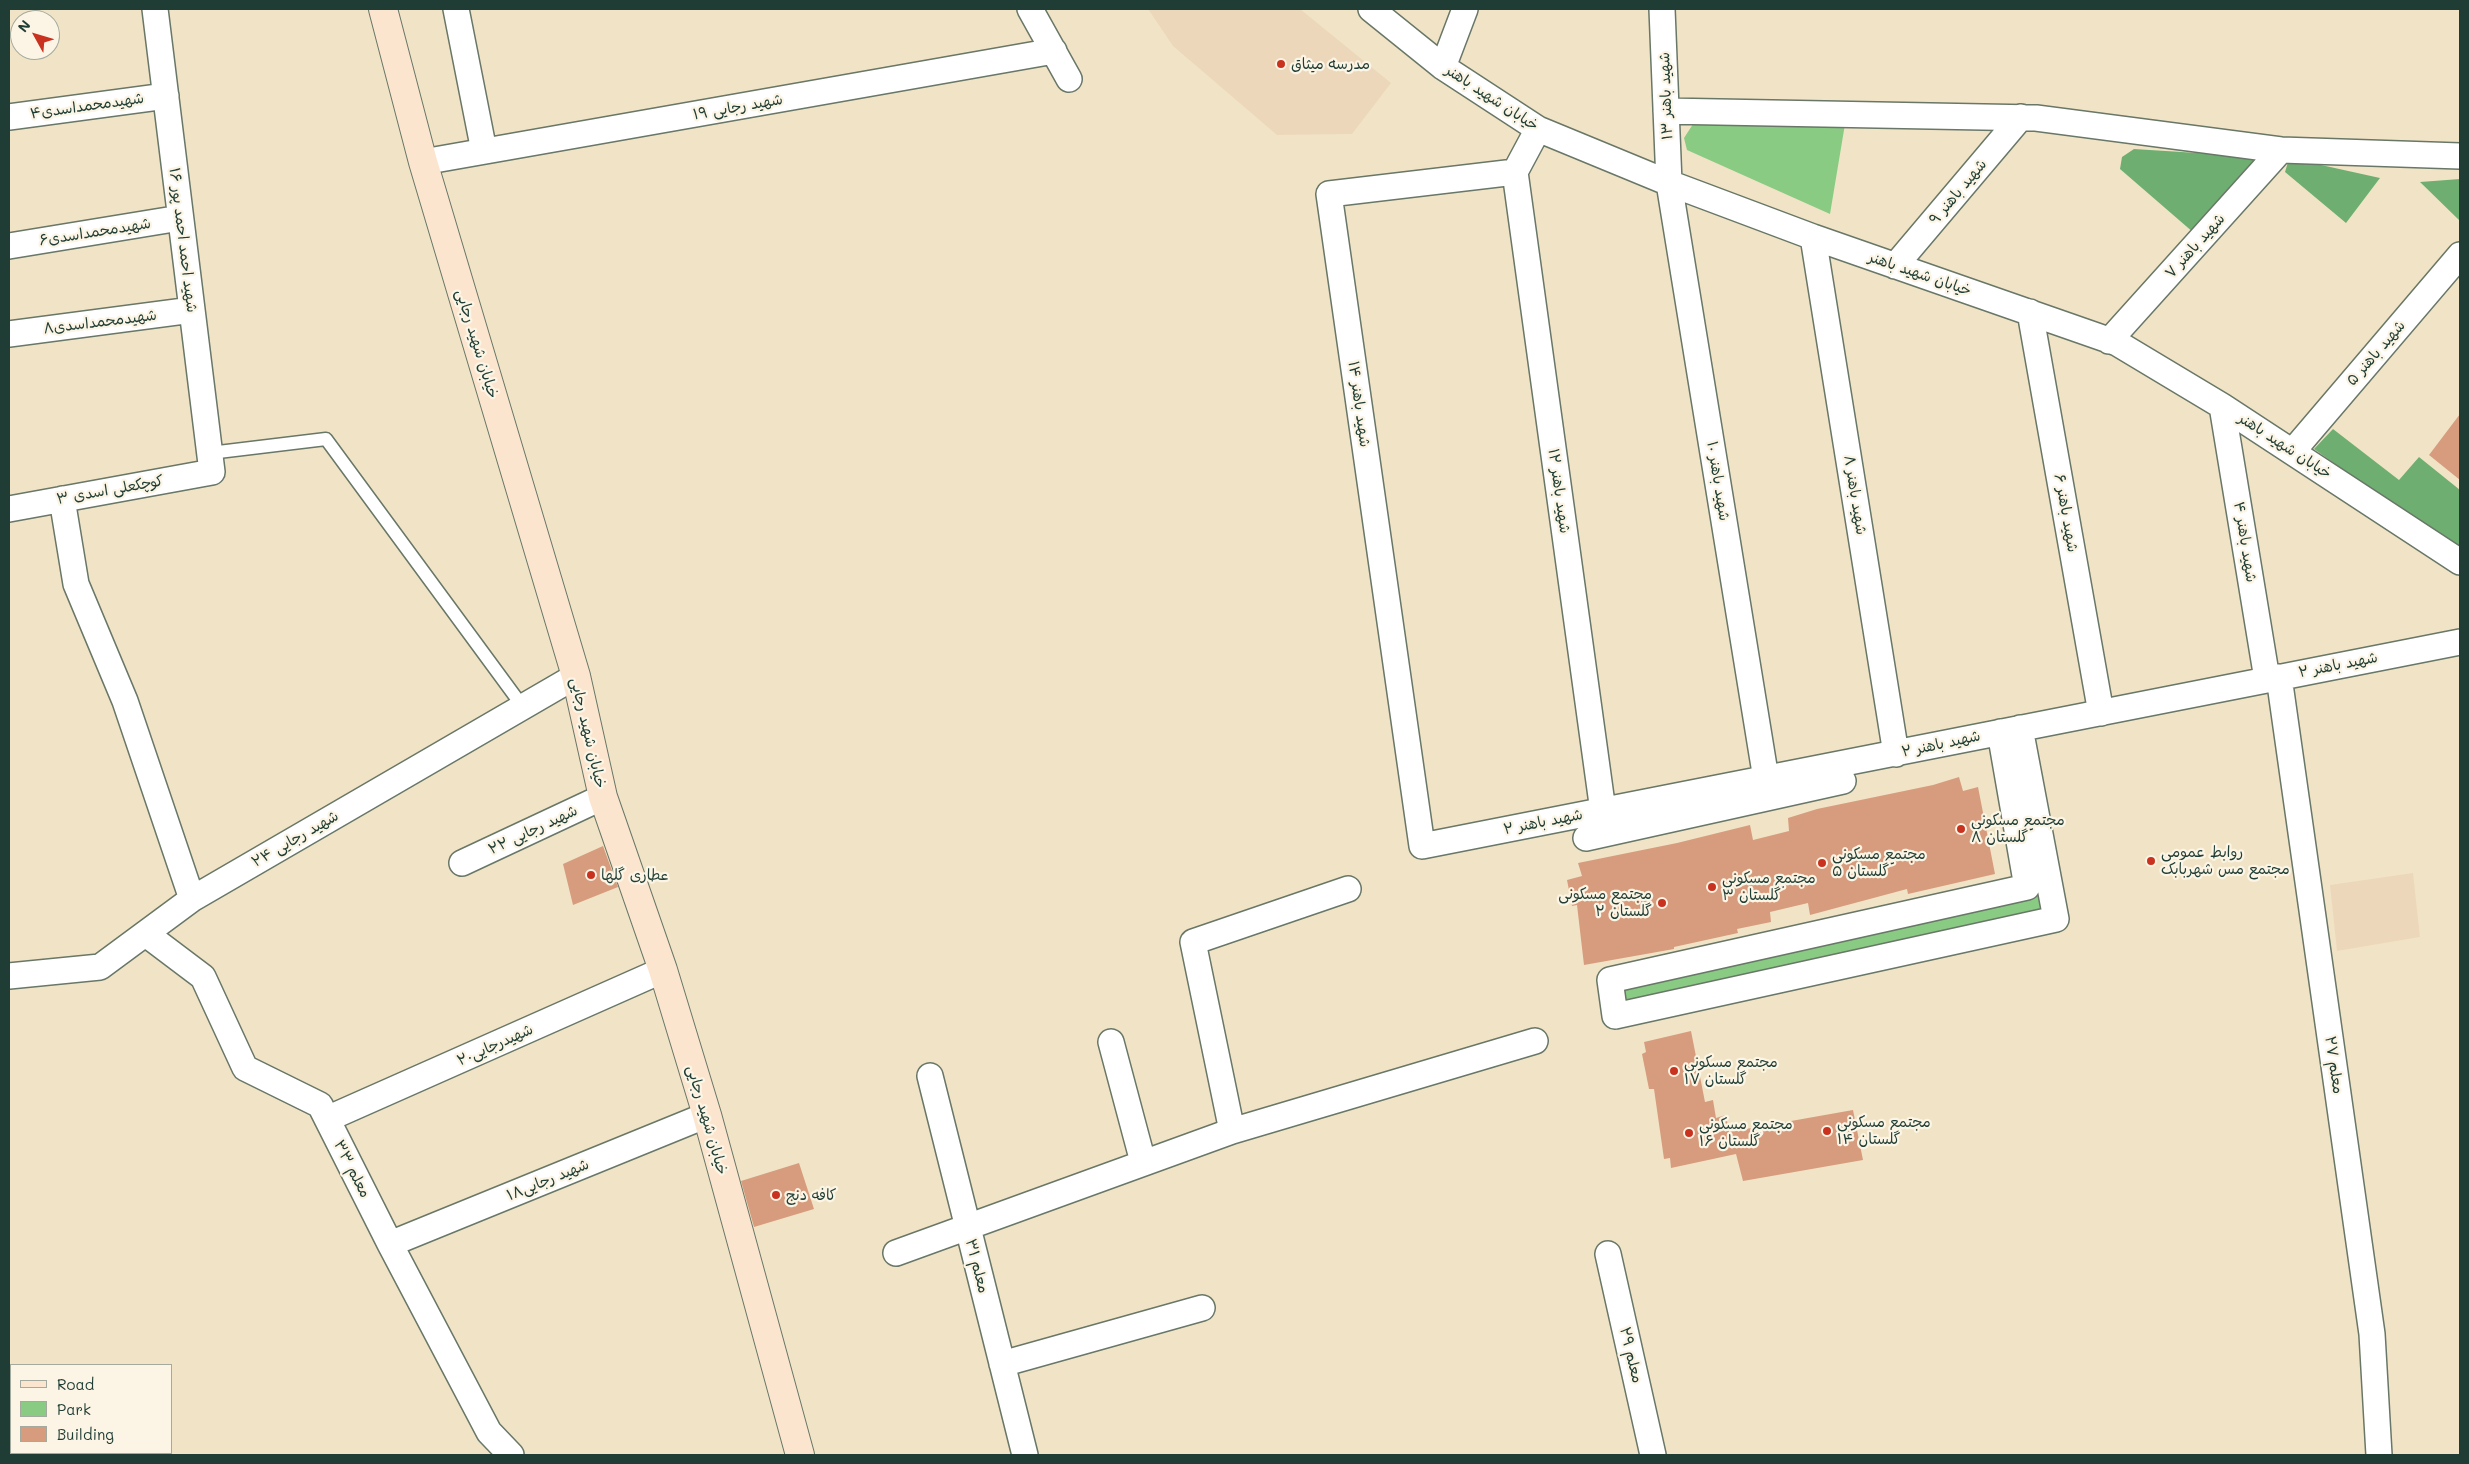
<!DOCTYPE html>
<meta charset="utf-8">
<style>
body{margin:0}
#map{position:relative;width:2469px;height:1464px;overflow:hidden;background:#f1e4c6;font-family:Mali,sans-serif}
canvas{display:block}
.frame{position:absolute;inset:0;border:10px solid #1f3d34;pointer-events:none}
.legend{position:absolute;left:10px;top:1364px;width:162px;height:90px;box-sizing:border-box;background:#fcf5e5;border:1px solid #a4ab9e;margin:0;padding:6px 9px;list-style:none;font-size:15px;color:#1f3d34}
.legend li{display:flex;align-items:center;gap:10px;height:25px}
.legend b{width:25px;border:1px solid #a4ab9e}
.north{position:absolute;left:10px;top:10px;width:50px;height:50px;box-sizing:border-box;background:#fcf5e5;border:1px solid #a4ab9e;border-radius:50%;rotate:309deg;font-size:14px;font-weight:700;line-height:20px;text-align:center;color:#1f3d34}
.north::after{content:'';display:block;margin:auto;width:18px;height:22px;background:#c8321e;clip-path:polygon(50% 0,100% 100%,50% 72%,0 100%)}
</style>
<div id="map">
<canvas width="2469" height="1464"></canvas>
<div class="frame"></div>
<ul class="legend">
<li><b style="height:6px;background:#fce5cf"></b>Road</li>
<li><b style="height:14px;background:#89cb83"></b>Park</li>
<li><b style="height:14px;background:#d79c7e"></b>Building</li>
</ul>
<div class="north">N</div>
</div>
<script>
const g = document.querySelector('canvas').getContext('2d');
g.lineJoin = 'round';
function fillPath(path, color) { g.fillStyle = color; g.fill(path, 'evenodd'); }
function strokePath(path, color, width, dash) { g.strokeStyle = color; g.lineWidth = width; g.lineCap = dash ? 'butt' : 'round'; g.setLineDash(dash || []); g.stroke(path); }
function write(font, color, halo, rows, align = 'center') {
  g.font = font + ' Mali,"Playpen Sans Arabic",sans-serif'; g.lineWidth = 4.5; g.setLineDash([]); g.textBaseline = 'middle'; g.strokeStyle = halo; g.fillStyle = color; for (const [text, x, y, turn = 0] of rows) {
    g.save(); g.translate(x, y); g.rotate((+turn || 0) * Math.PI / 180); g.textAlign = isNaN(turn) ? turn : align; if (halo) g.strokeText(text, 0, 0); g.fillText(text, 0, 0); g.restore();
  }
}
fillPath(new Path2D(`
 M1148,9H1300L1391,83L1352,134L1277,135L1173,46Z
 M2413,873L2420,937L2337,951L2330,885Z`), '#edd7bb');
fillPath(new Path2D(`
 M1693,124H1845L1830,214L1687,150L1684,138Z
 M2047,885L2052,917L1617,1013L1613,983Z`), '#89cb83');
fillPath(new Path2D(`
 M2134,149L2261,157L2194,233L2120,169L2122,157Z
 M2294,159L2380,178L2346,223L2285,172L2288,162Z
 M2460,179V221L2420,182Z
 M2333,429L2399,480L2419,457L2460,490V548L2458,551L2314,449Z`), '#6eaf71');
fillPath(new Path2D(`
 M2460,414V480L2429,455Z
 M1959,777L1963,791L1978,787L1995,874L1908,894L1907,889L1810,915L1808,903L1770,912L1771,922L1737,929L1738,933L1674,947V949L1584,965L1577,905L1572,906L1567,880L1582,876L1578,863L1677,843L1750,825L1753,840L1789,831L1788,818L1817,809L1933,785Z
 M603,846L618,887L573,905L563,864Z
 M1691,1031L1705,1102L1713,1100L1716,1118L1726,1115L1729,1132L1853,1110L1863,1160L1743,1181L1736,1154L1671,1168L1670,1158L1664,1159L1654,1089H1649L1642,1054L1646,1052L1644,1042Z
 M799,1163L814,1209L754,1227L741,1181Z`), '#d79c7e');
const lane = new Path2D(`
 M210,453L326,439L523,707`);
const street = new Path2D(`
 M456,9L484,151
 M1030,9L1069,79
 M1371,9L1443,67L1538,129L1669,183L1813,237L2117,343L2222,406L2460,562
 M1662,9L1669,183L1766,779
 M1443,67L1465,9
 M1666,111L2036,118L2281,150L2460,156
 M9,117L166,96
 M1538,129L1515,172L1329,194L1422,846L2460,642
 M423,162L1054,51
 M1515,172L1603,811
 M1813,237L1896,754
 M9,246L180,218
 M1895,266L2021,117
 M2030,312L2101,713
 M9,334L192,310
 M2109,341L2281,150
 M2222,406L2267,679
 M2293,451L2460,255
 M62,499L76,584L125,701L192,899
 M9,509L212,472L155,9
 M2279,677L2372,1334L2379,1455
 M2000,732L2027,887L1610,980L1615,1016L2056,919L2020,728
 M1586,838L1843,781
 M462,863L603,797
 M146,934L203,977L245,1068L320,1105L390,1244L489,1432L511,1455
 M9,976L100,967L192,899L576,676
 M1111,1042L1143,1162
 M930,1076L1025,1455
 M327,1119L663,970
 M1232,1131L1193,942L1348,889
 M390,1244L707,1115
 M896,1253L1232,1131L1535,1041
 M1608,1254L1653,1455
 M1002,1364L1202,1308`);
const secondary = new Path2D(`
 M383,9L423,162L576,676L603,797L663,970L707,1115L800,1455`);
strokePath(lane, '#687767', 15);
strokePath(street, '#687767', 28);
strokePath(secondary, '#687767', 30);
strokePath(lane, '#fff', 12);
strokePath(street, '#fff', 25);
strokePath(secondary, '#fce5cf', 28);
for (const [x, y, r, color] of [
 [1281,64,5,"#c8321e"],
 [1961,829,5,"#c8321e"],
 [2151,861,5,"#c8321e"],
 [1822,863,5,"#c8321e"],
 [591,875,5,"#c8321e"],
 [1712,887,5,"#c8321e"],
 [1662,903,5,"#c8321e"],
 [1674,1071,5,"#c8321e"],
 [1827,1131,5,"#c8321e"],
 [1689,1133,5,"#c8321e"],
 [776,1195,5,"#c8321e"]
]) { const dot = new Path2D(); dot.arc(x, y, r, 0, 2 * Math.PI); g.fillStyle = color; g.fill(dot); strokePath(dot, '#fcf5e5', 2); }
write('15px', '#1f3d34', '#fcf5e5', [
 ["مدرسه میثاق",1291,64],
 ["مجتمع مسکونی",1971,820],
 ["گلستان ۸",1971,837],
 ["روابط عمومی",2161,852],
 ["مجتمع مس شهربابک",2161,869],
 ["مجتمع مسکونی",1832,854],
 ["گلستان ۵",1832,871],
 ["عطاری گلها",601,875],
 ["مجتمع مسکونی",1722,878],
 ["گلستان ۳",1722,895],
 ["مجتمع مسکونی",1652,894,"right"],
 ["گلستان ۲",1652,911,"right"],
 ["مجتمع مسکونی",1684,1062],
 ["گلستان ۱۷",1684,1079],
 ["مجتمع مسکونی",1837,1122],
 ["گلستان ۱۴",1837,1139],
 ["مجتمع مسکونی",1699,1124],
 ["گلستان ۱۶",1699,1141],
 ["کافه دنج",786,1195]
], 'left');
write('15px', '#1f3d34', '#fcf5e5', [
 ["شهید باهنر ۱۳",1666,96,-92],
 ["خیابان شهید باهنر",1492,98,33],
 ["شهیدمحمداسدی۴",87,106,-8],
 ["شهید رجایی ۱۹",738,107,-10],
 ["شهید باهنر ۹",1958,192,-50],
 ["شهیدمحمداسدی۶",95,232,-9],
 ["شهید احمد احمد پور ۱۶",183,240,83],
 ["شهید باهنر ۷",2195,246,-48],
 ["خیابان شهید باهنر",1920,274,19],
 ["شهیدمحمداسدی۸",100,322,-7],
 ["خیابان شهید رجایی",477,344,73],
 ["شهید باهنر ۵",2376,353,-49],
 ["شهید باهنر ۱۴",1359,404,82],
 ["خیابان شهید باهنر",2285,446,33],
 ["شهید باهنر ۱۰",1718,481,81],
 ["کوچکعلی اسدی ۳",110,490,-10],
 ["شهید باهنر ۱۲",1559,491,82],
 ["شهید باهنر ۸",1855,495,81],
 ["شهید باهنر ۶",2066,513,80],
 ["شهید باهنر ۴",2245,542,81],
 ["شهید باهنر ۲",2338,665,-11],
 ["خیابان شهید رجایی",588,733,77],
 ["شهید باهنر ۲",1941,744,-12],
 ["شهید باهنر ۲",1543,822,-11],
 ["شهید رجایی ۲۲",533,830,-25],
 ["شهید رجایی ۲۴",295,839,-30],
 ["شهیدرجایی۲۰",495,1045,-24],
 ["معلم ۲۷",2334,1065,82],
 ["خیابان شهید رجایی",707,1120,74],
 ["معلم ۳۳",352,1169,63],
 ["شهید رجایی۱۸",548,1180,-22],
 ["معلم ۳۱",977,1266,76],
 ["معلم ۲۹",1631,1355,77]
]);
</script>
